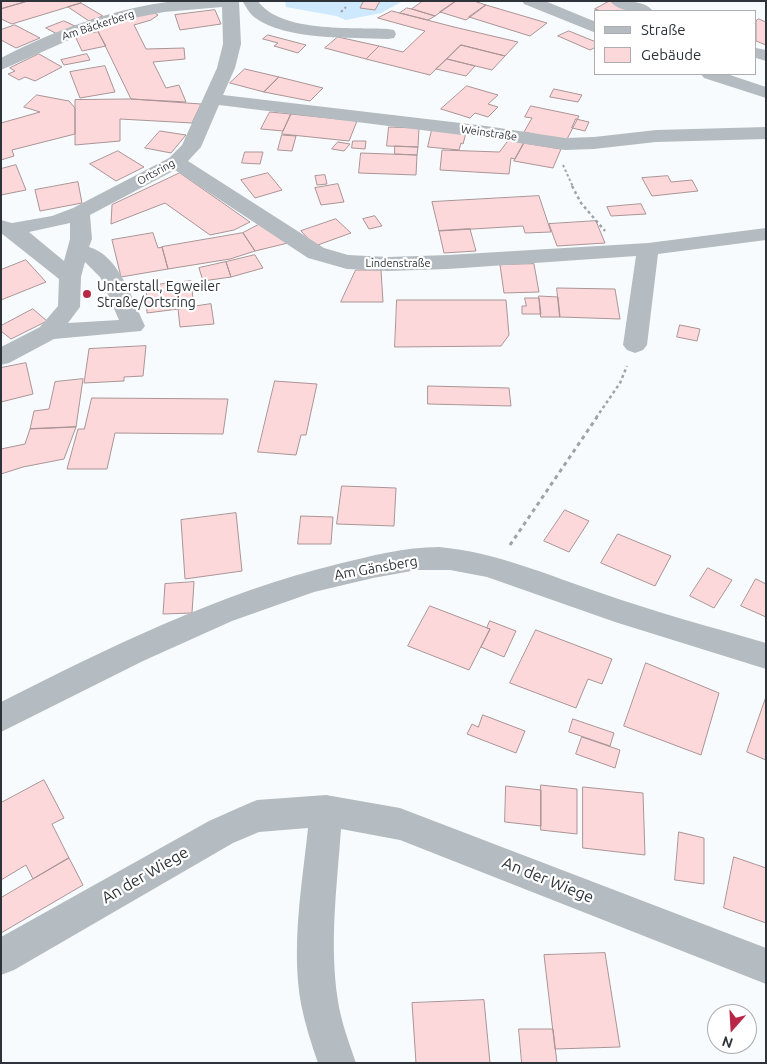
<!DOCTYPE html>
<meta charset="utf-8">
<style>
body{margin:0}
#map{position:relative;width:767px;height:1064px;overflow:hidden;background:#f8fbfe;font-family:Ubuntu,sans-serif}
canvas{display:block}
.frame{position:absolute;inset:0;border:2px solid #2d3339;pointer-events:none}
.legend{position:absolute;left:594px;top:10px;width:162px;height:65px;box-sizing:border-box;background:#fff;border:1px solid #abadb0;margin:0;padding:6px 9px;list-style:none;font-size:15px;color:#2d3339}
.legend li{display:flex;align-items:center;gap:10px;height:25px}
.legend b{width:25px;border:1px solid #abadb0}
.north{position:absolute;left:707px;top:1004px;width:50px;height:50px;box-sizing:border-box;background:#fff;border:1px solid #abadb0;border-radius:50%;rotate:199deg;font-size:14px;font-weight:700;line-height:20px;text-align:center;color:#2d3339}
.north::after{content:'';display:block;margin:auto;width:18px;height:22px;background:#b92746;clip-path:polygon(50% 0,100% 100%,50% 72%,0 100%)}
</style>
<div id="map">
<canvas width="767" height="1064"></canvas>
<div class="frame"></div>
<ul class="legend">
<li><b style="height:6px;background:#b4bcc1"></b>Straße</li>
<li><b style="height:14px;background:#fcd8da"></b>Gebäude</li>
</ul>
<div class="north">N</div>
</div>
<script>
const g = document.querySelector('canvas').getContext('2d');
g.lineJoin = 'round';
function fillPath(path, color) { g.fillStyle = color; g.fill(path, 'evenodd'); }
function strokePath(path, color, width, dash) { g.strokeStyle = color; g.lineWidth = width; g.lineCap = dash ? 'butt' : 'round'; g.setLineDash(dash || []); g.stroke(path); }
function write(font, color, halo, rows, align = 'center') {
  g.font = font + ' Ubuntu,sans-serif'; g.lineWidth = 4.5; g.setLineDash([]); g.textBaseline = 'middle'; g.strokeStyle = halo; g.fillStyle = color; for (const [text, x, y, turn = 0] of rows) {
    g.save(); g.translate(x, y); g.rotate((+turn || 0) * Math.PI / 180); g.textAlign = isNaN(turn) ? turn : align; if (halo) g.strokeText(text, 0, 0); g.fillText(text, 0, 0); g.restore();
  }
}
fillPath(new Path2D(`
 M285,1H403L381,13L346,20L336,16L286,7Z`), '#cee9fe');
const building = new Path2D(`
 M1,1H28L1,9Z
 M28,1H80L81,3L12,24L1,19V9Z
 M356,1H380L375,10L360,8L363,2Z
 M423,1H456L435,16L412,9Z
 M456,1H474L486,5L466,20L440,12Z
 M610,1L636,11H601L595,9Z
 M81,3L103,16L89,21L68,7Z
 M486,5L547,23L530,36L469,17Z
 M407,8L412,9L435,16L428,20L400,13Z
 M215,10L221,24L180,30L175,15Z
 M392,11L454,27L518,42L505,56L461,45L430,75L366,59L379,46L403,52L425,31L378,18Z
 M153,12L158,15L151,20L134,25L146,49L184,48L185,59L153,62L166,88L179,85L186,102L131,99L96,27Z
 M759,19L766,22V45L756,41V21Z
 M64,21L75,26L57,34L46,28Z
 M15,25L40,38L16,48L1,40V30Z
 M569,31L596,42V47L590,50L558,36Z
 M98,32L106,46L82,51L75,36Z
 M268,35L306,45L298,53L274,46L278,43L263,39Z
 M338,37L379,46L366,59L325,48Z
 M461,45L505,56L492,70L447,59Z
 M39,54L62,67L35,81L25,77L19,80L8,74L15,71L10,68Z
 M87,54L90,60L64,65L61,60Z
 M447,59L475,66L466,76L436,69Z
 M105,66L115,92L80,98L70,72Z
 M245,69L279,77L264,92L230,83Z
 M279,77L323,88L310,101L264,92Z
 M467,86L498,95L488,104L498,107L488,117L475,113L470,118L441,109Z
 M554,89L582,95L578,102L550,97Z
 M37,95L69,101L75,108V134L12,150L14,156L1,160V123L40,112L24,107Z
 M131,99L201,104L192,123L120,119V141L75,145V100Z
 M531,106L579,116L566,141L524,132L532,118L525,117Z
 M270,112L291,114L283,131L261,129Z
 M291,114L357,121L349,141L282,134Z
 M576,119L589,122L585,131L572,128Z
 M389,127L419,128L418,147L387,146Z
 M432,130L466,133L463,144L461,143L459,150L428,147Z
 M160,131L186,135L171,153L145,148Z
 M282,135L296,136L292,151L278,150Z
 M509,140L524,143L515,159L511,158L509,174L440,170L442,150L499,152Z
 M353,141H366L365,149L352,148Z
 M338,142L350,144L344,151L332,149Z
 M524,143L561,149L553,168L514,161Z
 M395,146L418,147L417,155L395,154Z
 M118,151L144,167L116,181L90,164Z
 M245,152H263L260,164L242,163Z
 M361,153L417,155L416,175L359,173Z
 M16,165L26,190L1,195V169Z
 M180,173L250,222L234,230L210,235L165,203L111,224L112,205Z
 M268,173L282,190L255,198L241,180Z
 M325,175L327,184L317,185L315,176Z
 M668,176L671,182L692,180L698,191L652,196L642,178Z
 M78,182L82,203L40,211L35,190Z
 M338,184L344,202L321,205L315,188Z
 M539,196L551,232L525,233L523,226L439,231L432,202Z
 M641,204L646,214L611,216L607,207Z
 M375,216L382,226L369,229L363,219Z
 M336,219L351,233L315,246L301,231Z
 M596,221L605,243L557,246L549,224Z
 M260,224L288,243L255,251L243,233Z
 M470,229L476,251L444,253L439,231Z
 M153,233L158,248L162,247L168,269L121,277L112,240Z
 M243,233L255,251L230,259L168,269L162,247Z
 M255,255L263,268L231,277L226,262Z
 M26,260L46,282L1,300V270Z
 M226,262L231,277L203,281L199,268Z
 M534,264L539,292L504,293L500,265Z
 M356,270H381L383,302H341Z
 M191,281L194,307L147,313L146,286Z
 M557,288L615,289L620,319L560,317Z
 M539,296L558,297L560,317H541Z
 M525,298H539L541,314H522V306H526Z
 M397,300H506L509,335L501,346L395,347Z
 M211,304L214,324L180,327L178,309Z
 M33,309L47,321L11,339L1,331V326Z
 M680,325L700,329L697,341L677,337Z
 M146,346L143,376L124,377V381L84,383L89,349Z
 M26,363L33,394L1,402V368Z
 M83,379L76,427L30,429L34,411L49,409L55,382Z
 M275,381L317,384L306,435H301L296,455L258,452Z
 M428,386L509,388L511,406L428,404Z
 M92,398L228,399L223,434L115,433L107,469H67L78,429H84Z
 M76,427L64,459L23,467L1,474V449L25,444L30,429Z
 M342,486L396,488L394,526L337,524Z
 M565,510L589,521L569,552L544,541Z
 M236,513L242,571L185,579L181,520Z
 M301,516L333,517L331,544H298Z
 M618,534L671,556L655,586L601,563Z
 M708,568L732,580L714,608L690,596Z
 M756,579L766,584V617L741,606Z
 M194,582L192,613L163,614L165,584Z
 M430,606L490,629L469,670L408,646Z
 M490,621L516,631L504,657L481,647L490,629L487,628Z
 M536,630L612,659L602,684L588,679L576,708L510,683Z
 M646,663L719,693L701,755L624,726Z
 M766,697V760L747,752Z
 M483,715L525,731L516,753L467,734L472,724L478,727Z
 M573,719L614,733L610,746L569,732Z
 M582,737L620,750L615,768L576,754Z
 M44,780L64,818L52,824L69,858L33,879L26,865L1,880V803Z
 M541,785L577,789V834L541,830Z
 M506,786L541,790V826L505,822Z
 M583,787L643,793L645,855L583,848Z
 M679,832L704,838V884L675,880Z
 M734,857L766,868V923L724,908Z
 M69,858L83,885L1,933V898Z
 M605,953L620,1047L555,1049L544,955Z
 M484,1000L490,1063H416L412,1003Z
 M519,1029H553L557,1063H522Z`);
fillPath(building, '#fcd8da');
strokePath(building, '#aa9495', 1);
strokePath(new Path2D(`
 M341,12L346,7
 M563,165L573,187`), '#9fa3a7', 2, [2.5, 2.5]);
strokePath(new Path2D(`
 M572,186L581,203L605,231
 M596,418L620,383L627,366`), '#9fa3a7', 2.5, [3, 3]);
strokePath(new Path2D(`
 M510,545L597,417`), '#9fa3a7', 3, [4, 4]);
fillPath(new Path2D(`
 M175,1H239L241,44L235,68L223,95L486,126L565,138L594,137L656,130L766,127V139L656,142L594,149L565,150L486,138L219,105L201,147L188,161L324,248L348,255L388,257L448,255L648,243L766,228V240L658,254L647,345L643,350L635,353L627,350L623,345L636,256L448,269L388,271L347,269L308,258L175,170L90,215L92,239L89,247C119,255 133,301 145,326L141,331L54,339L9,363L1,365V347L40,327L58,306L59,279L1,233V220L12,223L52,216L73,208L169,158L182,145L217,68L223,44L222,7L164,12L129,19L76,37L1,70V58C55,30 114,8 175,1ZM70,223V239L64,261L29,232ZM85,262L100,277L119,320L68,323L80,307L81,277Z
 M242,1H258C280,33 353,27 388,29L394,30L396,34L394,38L388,39C349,37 286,41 254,17C249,13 246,6 242,1Z
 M522,1H545L596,22V33L524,4Z
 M610,1C623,1 645,0 653,11C640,12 619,13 610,1Z
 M756,48L766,50V61L756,58Z
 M701,74H727L766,87V98L704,78Z
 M439,547C496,552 547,575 601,593C655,612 711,627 766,643V669L615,622L487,577L450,570H417L373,578L314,592L232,621L143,661L1,732V702C110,647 219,593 338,564C371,556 405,547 439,547Z
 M326,795L400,808L766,948V984L400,840L341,829C337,886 329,944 338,1001C341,1022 349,1042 356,1063H318C311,1043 305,1024 301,1004C291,946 302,885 308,828L259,832L233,843L14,970L1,975V937L209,821L245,805L257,800Z`), '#b4bcc1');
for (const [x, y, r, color] of [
 [87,294,5,"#b92746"]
]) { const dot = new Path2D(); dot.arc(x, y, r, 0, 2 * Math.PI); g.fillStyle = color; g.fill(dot); strokePath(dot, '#fff', 2); }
write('11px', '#2d3339', '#fff', [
 ["Am Bäckerberg",98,25,-18],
 ["Weinstraße",489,133,8],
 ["Ortsring",156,172,-29],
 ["Lindenstraße",398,263]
]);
write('14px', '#2d3339', '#fff', [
 ["Unterstall, Egweiler",97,286],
 ["Straße/Ortsring",97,302]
], 'left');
write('14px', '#2d3339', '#fff', [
 ["Am Gänsberg",376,568,-10]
]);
write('16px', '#2d3339', '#fff', [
 ["An der Wiege",145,875,-30],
 ["An der Wiege",548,880,22]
]);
</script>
